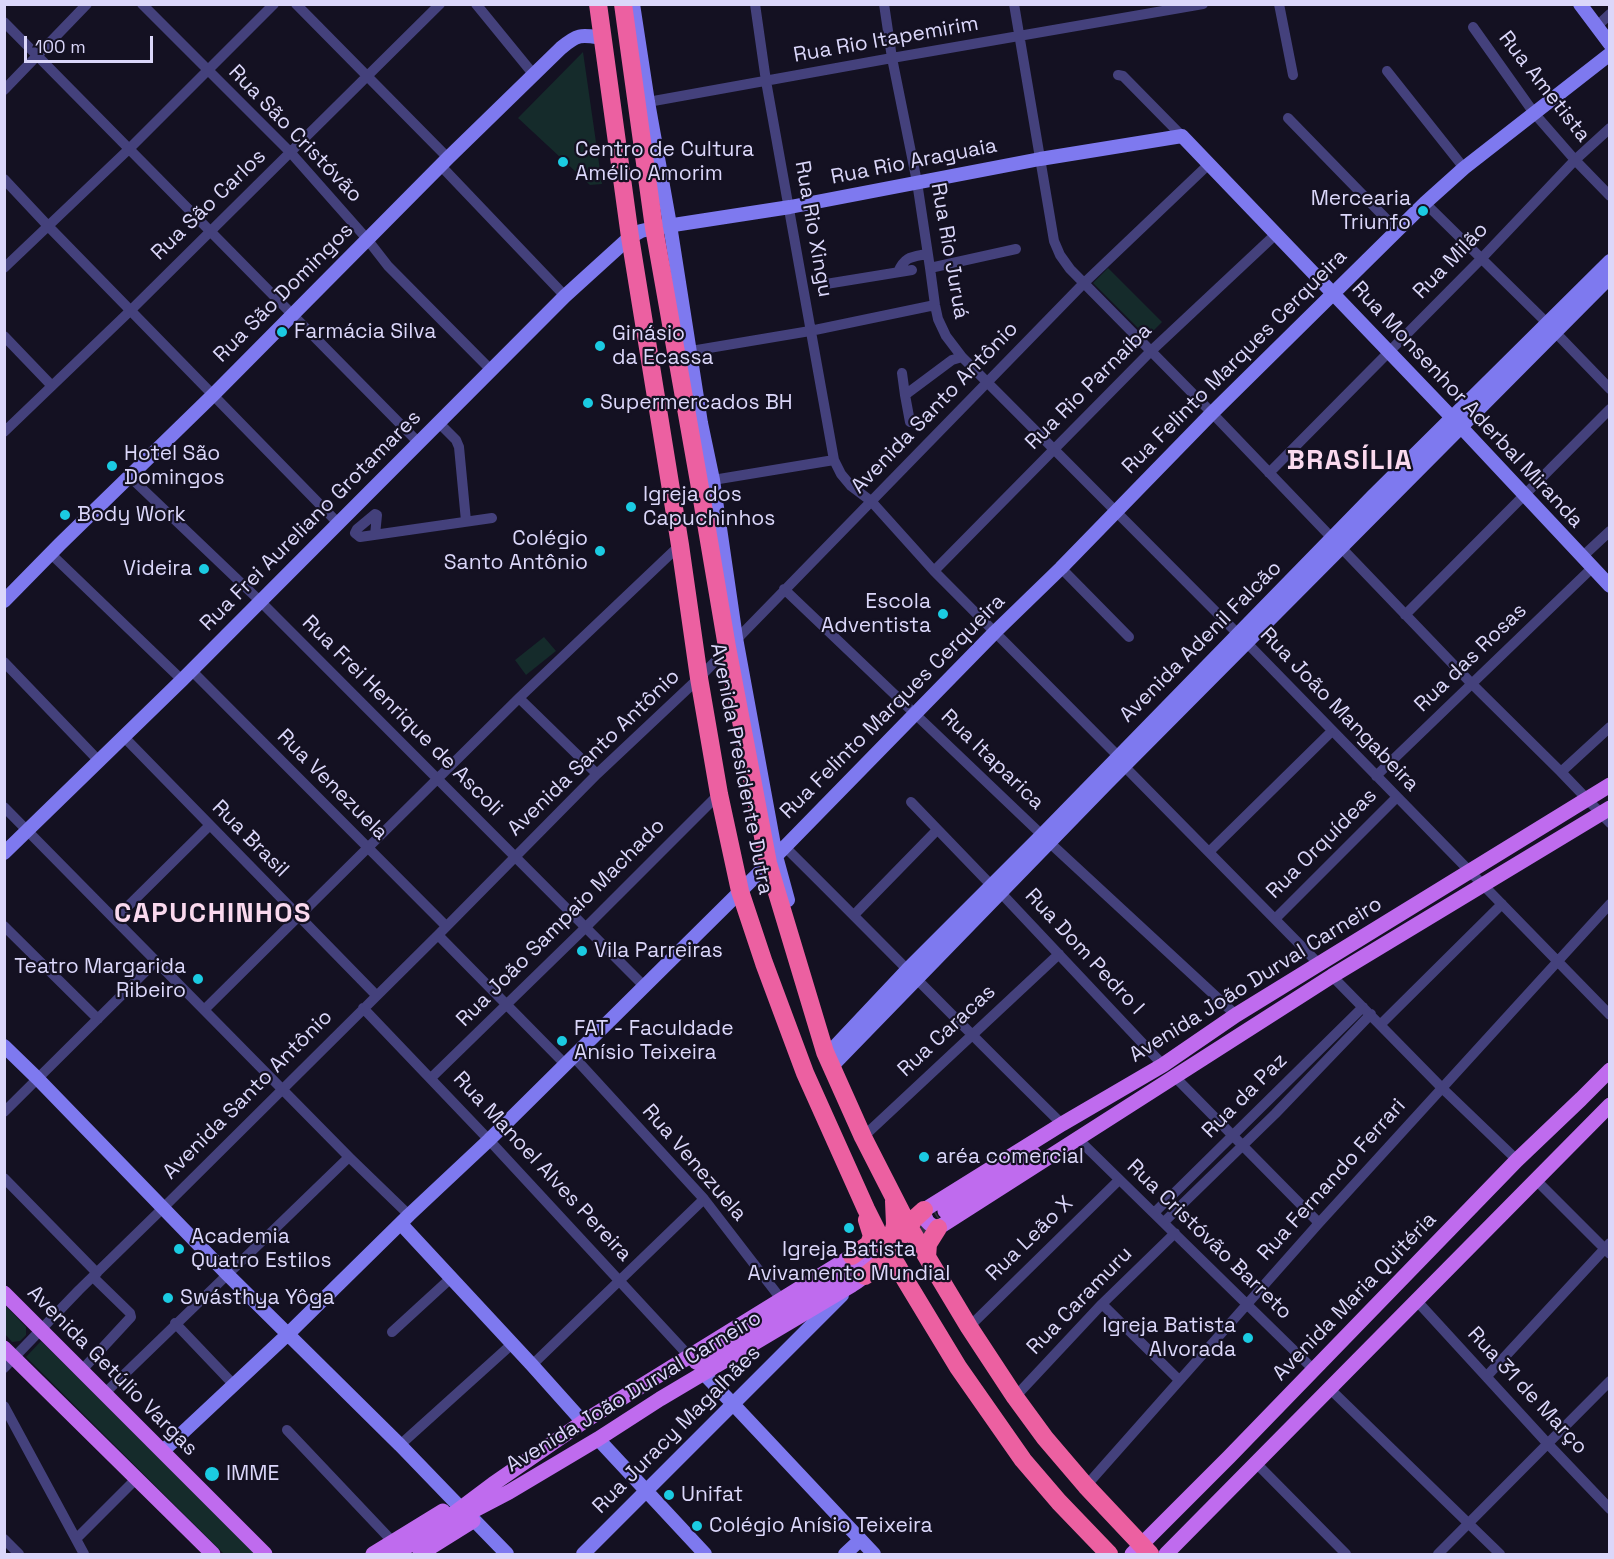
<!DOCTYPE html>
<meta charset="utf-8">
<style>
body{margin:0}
#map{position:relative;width:1614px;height:1559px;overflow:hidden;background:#141122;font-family:"Space Grotesk",sans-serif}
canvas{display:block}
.frame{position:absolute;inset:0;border:6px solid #dbd7fa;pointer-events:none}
.scale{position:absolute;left:24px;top:36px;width:129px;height:27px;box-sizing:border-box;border:3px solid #dbd7fa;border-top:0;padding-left:8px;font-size:18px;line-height:21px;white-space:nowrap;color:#dbd7fa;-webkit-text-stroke:4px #141122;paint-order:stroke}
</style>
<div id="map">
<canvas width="1614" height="1559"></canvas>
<div class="frame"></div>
<div class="scale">100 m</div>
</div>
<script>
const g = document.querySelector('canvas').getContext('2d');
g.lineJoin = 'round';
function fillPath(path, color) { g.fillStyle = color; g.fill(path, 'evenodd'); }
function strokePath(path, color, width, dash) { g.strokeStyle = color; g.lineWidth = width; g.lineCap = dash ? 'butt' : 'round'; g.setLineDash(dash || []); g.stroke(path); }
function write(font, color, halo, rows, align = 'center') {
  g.font = font + ' "Space Grotesk",sans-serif'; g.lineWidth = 4.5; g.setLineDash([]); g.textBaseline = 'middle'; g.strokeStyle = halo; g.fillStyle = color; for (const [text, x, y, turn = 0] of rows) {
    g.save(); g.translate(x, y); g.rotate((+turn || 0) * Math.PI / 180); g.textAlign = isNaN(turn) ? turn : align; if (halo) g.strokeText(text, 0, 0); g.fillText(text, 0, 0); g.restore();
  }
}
fillPath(new Path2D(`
 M583,52L602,184L590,185L518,118Z
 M1108,268L1162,322L1147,337L1093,283Z
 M544,637L556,651L526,675L515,660Z
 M5,1305L26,1327V1335L20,1341L12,1342L5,1334Z
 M41,1341L256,1554H224L26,1357Z`), '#152b2b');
strokePath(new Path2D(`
 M917,1229L938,1216`), '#322f42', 15, [15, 8]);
strokePath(new Path2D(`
 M142,4L291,153L367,239L388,266L491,370
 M296,4L448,158
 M476,4L534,75
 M755,4L766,81L834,460L841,474L851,486L871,501L934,571L1118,756
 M884,4L892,58L917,182L930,268L935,305L938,319L946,336L962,357L1247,643L1610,1015
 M1014,4L1054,241L1060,255L1070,269L1212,413L1472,684L1561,772L1610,823
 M1279,4L1293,75
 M4,22L419,443
 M1473,27L1534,113L1575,160L1610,196
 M1596,27L1610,14
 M1387,71L1464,168
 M1118,75L1123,76L1182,136
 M4,90L87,4
 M648,102L892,58L1203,4
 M1288,118L1397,230
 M441,166L565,296
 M4,179L49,227L338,523
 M1425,203L1547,323
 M4,268L130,148L274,4
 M930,268L1016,249
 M898,272C905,256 912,257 927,254
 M826,284L912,270
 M1555,332L1610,389
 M4,336L52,386
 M691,351L810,331L935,305
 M902,373L905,395
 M910,422L905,395L952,360L962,357
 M439,423L456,440L459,447L466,521
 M4,432L131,310L440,4
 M1269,473L1481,259L1575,160L1610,128
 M129,476L260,601L644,986
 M707,481L834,460
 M375,535L377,515L375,514L357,529L355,533L360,537L492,518
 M51,554L182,680
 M1582,557L1610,531
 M1061,568L1129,637
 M934,571L1150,352L1276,234
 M784,589L1042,835
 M1405,615L1610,409
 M4,662L98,760
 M191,670L446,926
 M519,698L597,774
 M123,736L376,995
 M1124,766L1319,964
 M1561,772L1610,727
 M1376,776L1592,568
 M911,802L992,886
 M4,807L349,1157L409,1215
 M1050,843L1236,1015
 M785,847C878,939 969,1033 1062,1124
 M1210,851L1332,731
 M1001,893L1163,1065
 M854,915L937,830
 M115,919L209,826
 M1275,919L1397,797
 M4,926L98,1019
 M438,935L565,1064
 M1332,976L1442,1088L1517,1160
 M363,1008L489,1140L689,1356
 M204,1010L519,698L680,545
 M1381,1024L1502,904
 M573,1056L704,1199L781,1299
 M1174,1076L1319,1223
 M431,1078L585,928L719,794
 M4,1112L156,961
 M863,1137L1059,954
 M1078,1139L1313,1369
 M4,1178L97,1273
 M1535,1179L1610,1254
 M1154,1213L1363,1007
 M1164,1222L1275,1114L1371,1014
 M1416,1300L1548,1444L1610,1509
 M1102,1304L1179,1380
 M175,1323L234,1385
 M969,1327L1119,1180
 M392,1332L451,1278
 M532,1365L704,1199
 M4,1368L79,1290L163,1208L438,935L597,774L699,678L1083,284L1209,164
 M82,1370L131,1317L130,1313L93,1277
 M1487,1376L1610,1243
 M1329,1388L1500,1554
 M105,1393L349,1157
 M1015,1397L1102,1304L1175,1233
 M4,1406L84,1554
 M287,1430L393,1542
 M400,1445L512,1344
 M1256,1463L1346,1554
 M1086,1486L1319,1223L1610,904
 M4,1539L19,1554
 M76,1539L136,1479
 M1438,1554L1610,1381`), '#44417c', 10);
strokePath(new Path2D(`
 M633,4L648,102L670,225L701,423L713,480L736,638L776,856L788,900
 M1580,4L1610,44
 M4,601L60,544L213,395L448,158L561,48C579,33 582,35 603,38
 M4,853L182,680L565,296L630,237L641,231L654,228L790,207L1040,159L1182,136L1461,427L1610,586
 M4,1046L37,1078L227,1274L400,1445L456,1503
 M826,1056L907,970L1042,835L1372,497L1610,261
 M831,1067L1107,783L1610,277
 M401,1224L532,1365L583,1422
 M704,1374L733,1404L874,1554
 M598,1439L705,1554
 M163,1451L288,1334L409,1215L489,1140L776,856L995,632L1061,568L1212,413L1425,203L1464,168L1610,54
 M474,1520L507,1554
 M583,1554L842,1295
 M845,1554L860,1540`), '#7e79ef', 14);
strokePath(new Path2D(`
 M1610,785L1236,1015L1163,1065L1062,1124L924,1210C924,1220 928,1225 938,1228L1332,976L1610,808
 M945,1211L1034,1154
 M4,1293L265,1554
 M4,1348L213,1554
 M696,1362L761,1327L858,1266
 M373,1554L443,1511
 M395,1554L421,1538L509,1492L598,1439L660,1399L852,1285C863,1278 872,1271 872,1257L866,1253L852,1256L583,1422L493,1484L421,1538
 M420,1554L473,1521
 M1132,1554L1229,1457L1517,1160L1581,1099L1610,1070
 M1166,1554L1610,1105`), '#bf6bee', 15);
strokePath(new Path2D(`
 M598,4L630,237L680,545L699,678L719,794L740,891L764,963L805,1073L866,1209L887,1251L897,1265L906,1281L958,1367L1023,1460L1059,1502L1109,1554
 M623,4L654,228L699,482L727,647L768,863L825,1052L863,1137L909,1227L969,1327L1015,1397L1045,1438L1086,1486L1150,1554
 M905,1234L914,1219L924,1210
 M852,1256L869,1244L872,1236L867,1220
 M927,1257L928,1244L938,1228
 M865,1276L886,1259L895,1225L894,1201`), '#ec60a1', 18);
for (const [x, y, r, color] of [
 [563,162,6,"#1bcbe2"],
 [1423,211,6,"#1bcbe2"],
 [282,332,6,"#1bcbe2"],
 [600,346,6,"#1bcbe2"],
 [588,403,6,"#1bcbe2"],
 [112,466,6,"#1bcbe2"],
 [631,507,6,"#1bcbe2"],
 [65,515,6,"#1bcbe2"],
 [600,551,6,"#1bcbe2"],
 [204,569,6,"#1bcbe2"],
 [943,614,6,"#1bcbe2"],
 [582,951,6,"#1bcbe2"],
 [198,979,6,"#1bcbe2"],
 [562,1041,6,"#1bcbe2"],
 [924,1157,6,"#1bcbe2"],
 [849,1228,6,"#1bcbe2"],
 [179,1249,6,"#1bcbe2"],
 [168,1298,6,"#1bcbe2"],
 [1248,1338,6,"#1bcbe2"],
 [212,1474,8,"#1bcbe2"],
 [669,1495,6,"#1bcbe2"],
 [697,1526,6,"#1bcbe2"]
]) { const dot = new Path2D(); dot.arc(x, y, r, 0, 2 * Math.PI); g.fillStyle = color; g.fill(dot); strokePath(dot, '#141122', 2); }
write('21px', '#dbd7fa', '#141122', [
 ["Rua Rio Itapemirim",886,40,-10],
 ["Rua Ametista",1544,87,52],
 ["Rua São Cristóvão",295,134,46],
 ["Rua Rio Araguaia",914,162,-11],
 ["Rua São Carlos",209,205,-44],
 ["Rua Rio Xingu",813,229,80],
 ["Rua Rio Juruá",949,251,80],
 ["Rua Milão",1451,261,-46],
 ["Rua São Domingos",284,293,-45],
 ["Rua Felinto Marques Cerqueira",1235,362,-45],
 ["Rua Rio Parnaíba",1089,387,-45],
 ["Rua Monsenhor Aderbal Miranda",1467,405,47],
 ["Avenida Santo Antônio",935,408,-46],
 ["Rua Frei Aureliano Grotamares",311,521,-45],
 ["Avenida Adenil Falcão",1201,642,-45],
 ["Rua das Rosas",1471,658,-44],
 ["Rua Felinto Marques Cerqueira",893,707,-45],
 ["Rua João Mangabeira",1339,710,46],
 ["Rua Frei Henrique de Ascoli",402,716,45],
 ["Avenida Santo Antônio",594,753,-44],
 ["Rua Itaparica",992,760,44],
 ["Avenida Presidente Dutra",741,769,79],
 ["Rua Venezuela",332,785,45],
 ["Rua Brasil",250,839,45],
 ["Rua Orquídeas",1322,844,-45],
 ["Rua João Sampaio Machado",561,923,-45],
 ["Rua Dom Pedro I",1084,952,47],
 ["Avenida João Durval Carneiro",1256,980,-32],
 ["Rua Caracas",947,1031,-43],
 ["Avenida Santo Antônio",248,1095,-45],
 ["Rua da Paz",1245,1096,-45],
 ["Rua Venezuela",694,1163,49],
 ["Rua Manoel Alves Pereira",542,1167,47],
 ["Rua Fernando Ferrari",1332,1180,-48],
 ["Rua Leão X",1030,1239,-44],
 ["Rua Cristóvão Barreto",1209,1240,44],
 ["Avenida Maria Quitéria",1355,1297,-46],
 ["Rua Caramuru",1080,1301,-46],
 ["Avenida Getúlio Vargas",112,1371,45],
 ["Rua 31 de Março",1527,1391,47],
 ["Avenida João Durval Carneiro",634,1392,-31],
 ["Rua Juracy Magalhães",677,1430,-45]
]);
write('21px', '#dbd7fa', '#141122', [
 ["Centro de Cultura",575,150],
 ["Amélio Amorim",575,174],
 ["Mercearia",1411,199,"right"],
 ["Triunfo",1411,223,"right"],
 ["Farmácia Silva",294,332],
 ["Ginásio",612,334],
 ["da Ecassa",612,358],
 ["Supermercados BH",600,403],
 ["Hotel São",124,454],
 ["Domingos",124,478],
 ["Igreja dos",643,495],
 ["Capuchinhos",643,519],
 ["Body Work",77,515],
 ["Colégio",588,539,"right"],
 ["Santo Antônio",588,563,"right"],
 ["Videira",192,569,"right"],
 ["Escola",931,602,"right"],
 ["Adventista",931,626,"right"],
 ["Vila Parreiras",594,951],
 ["Teatro Margarida",186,967,"right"],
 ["Ribeiro",186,991,"right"],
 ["FAT - Faculdade",574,1029],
 ["Anísio Teixeira",574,1053],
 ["aréa comercial",936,1157],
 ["Academia",191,1237],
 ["Quatro Estilos",191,1261],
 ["Igreja Batista",849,1250,"center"],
 ["Avivamento Mundial",849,1274,"center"],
 ["Swásthya Yôga",180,1298],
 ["Igreja Batista",1236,1326,"right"],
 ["Alvorada",1236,1350,"right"],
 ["IMME",226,1474],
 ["Unifat",681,1495],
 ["Colégio Anísio Teixeira",709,1526]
], 'left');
g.letterSpacing = '1.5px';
write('bold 27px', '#fad9ee', '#141122', [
 ["BRASÍLIA",1350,462],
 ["CAPUCHINHOS",213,915]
]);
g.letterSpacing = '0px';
</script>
